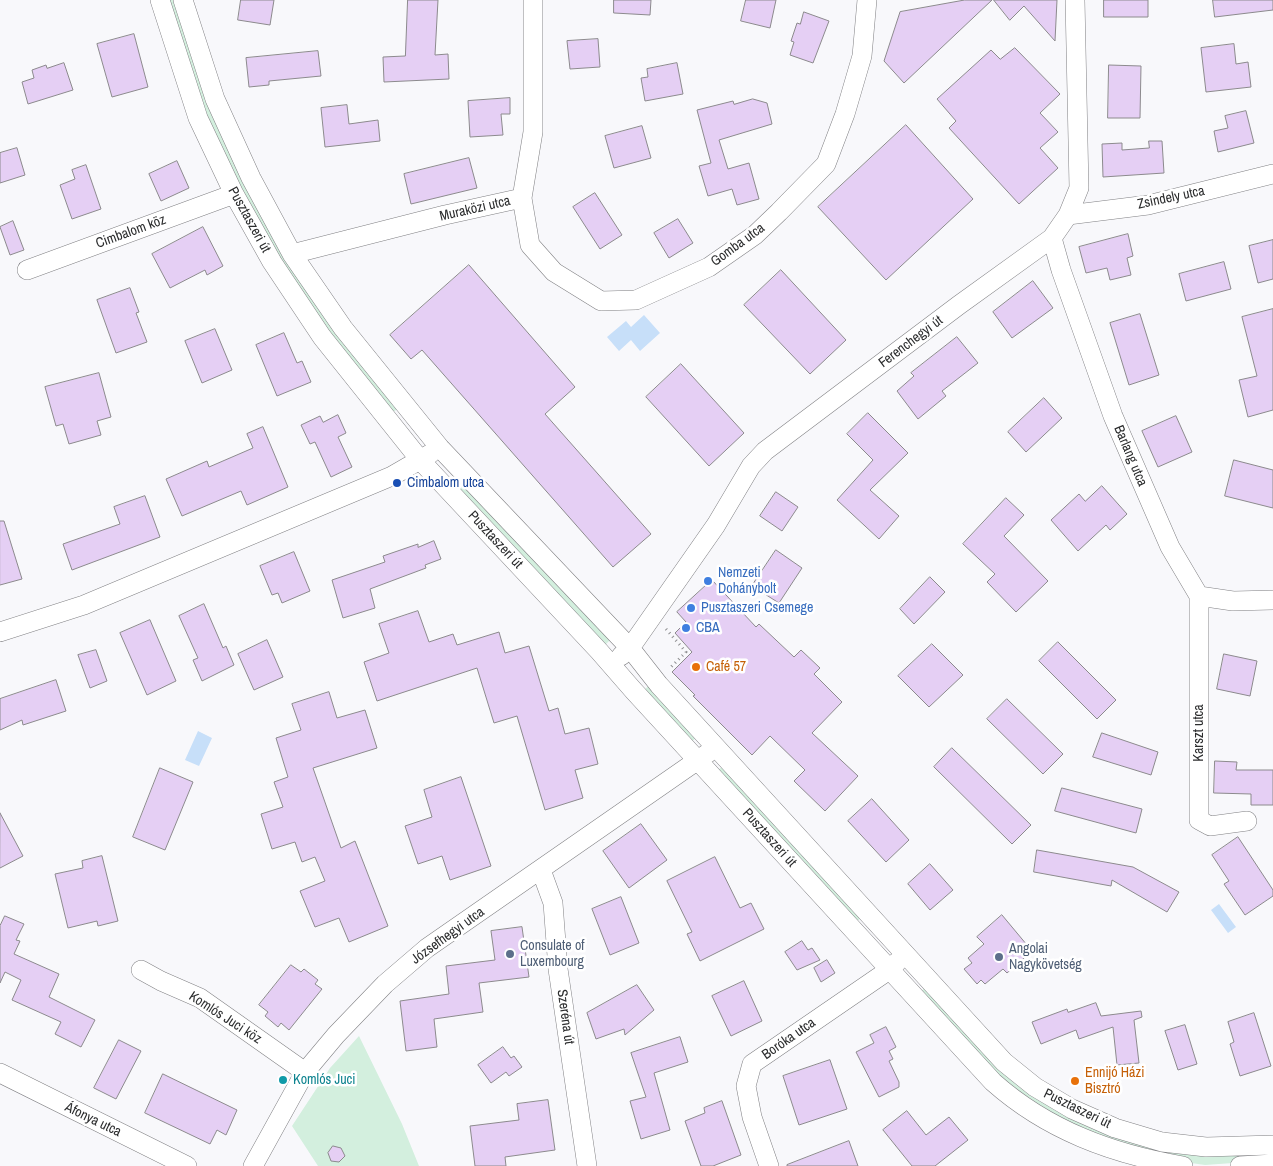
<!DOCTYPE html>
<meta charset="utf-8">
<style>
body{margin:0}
canvas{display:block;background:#f8f8fb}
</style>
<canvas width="1273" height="1166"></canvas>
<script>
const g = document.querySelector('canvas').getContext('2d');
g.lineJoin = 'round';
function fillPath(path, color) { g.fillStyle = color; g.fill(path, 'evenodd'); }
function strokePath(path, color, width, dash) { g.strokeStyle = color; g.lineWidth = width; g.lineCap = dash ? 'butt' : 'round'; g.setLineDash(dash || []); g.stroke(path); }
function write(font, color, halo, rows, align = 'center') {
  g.font = font + ' "Archivo Narrow",sans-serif'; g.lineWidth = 5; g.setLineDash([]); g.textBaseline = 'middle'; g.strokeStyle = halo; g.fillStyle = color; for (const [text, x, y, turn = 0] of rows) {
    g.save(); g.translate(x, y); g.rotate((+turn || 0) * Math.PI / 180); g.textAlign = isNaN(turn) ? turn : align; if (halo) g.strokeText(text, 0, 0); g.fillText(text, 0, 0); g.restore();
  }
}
fillPath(new Path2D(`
 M167,0H177L244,180L400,407L392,413L324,328L277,257L238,186L205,113Z
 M465,479L611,639L604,646L456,486Z
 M651,684L697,737L691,742L645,689Z
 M725,765L864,915L853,925L715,772Z
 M927,986L1068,1114L1259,1152L1261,1161L1205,1165L1184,1162L1121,1150L1014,1095L918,994Z
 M359,1036L402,1124L419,1166H318L292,1126L330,1068Z`), '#d3efde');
fillPath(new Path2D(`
 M644,315L660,333L640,351L631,340L619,351L607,337L626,321L631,327Z
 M198,731L212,738L199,766L185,760Z
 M1219,904L1236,927L1228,933L1211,910Z`), '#c7dff9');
const building = new Path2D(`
 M241,0H274L270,25L238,20Z
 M408,0H438L435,55L448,54L449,79L384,82L383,57L405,56Z
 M614,0H651L650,15L614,13Z
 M746,0H776L770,28L741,21Z
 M965,0H992L904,83L884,61L900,12Z
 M994,0H1057L1055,41L1024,6L1010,20Z
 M1104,0H1148V17H1104Z
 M1213,0H1273V10L1215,17Z
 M804,12L829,21L813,63L790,55L794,42L791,41L797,23L800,24Z
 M134,34L148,87L112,97L97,44Z
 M598,39L600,67L570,69L567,41Z
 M1234,44L1236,64L1248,62L1251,87L1206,92L1201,48Z
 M1015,48L1060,94L1040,113L1058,132L1040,148L1058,168L1019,204L949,128L956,121L937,99L991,50L1000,59Z
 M318,51L321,76L269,81V85L249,87L246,58Z
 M64,63L73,90L28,104L22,82L34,78L32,70L46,65L47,68Z
 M677,63L683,94L645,101L641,78L648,77L647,69Z
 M1109,65L1141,66L1140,118H1108Z
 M510,98V114H501L503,135L470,137L468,101Z
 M753,99L767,103L772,124L719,140L728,169L749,163L759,199L737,205L732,189L708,196L699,166L711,163L697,110L733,101L734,104Z
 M347,105L349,124L378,120L380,141L325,147L321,108Z
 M1246,111L1254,143L1218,152L1214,131L1228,128L1225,116Z
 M906,125L973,199L886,280L818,207Z
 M642,126L651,158L614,168L605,136Z
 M1149,141H1162L1164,173L1103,177L1102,144L1122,143V150L1149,148Z
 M17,148L25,175L0,183V153Z
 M469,158L477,188L411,204L404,174Z
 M177,161L189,188L161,201L149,174Z
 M86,165L101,209L72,219L60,185L75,179L72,170Z
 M595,193L622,235L600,249L573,207Z
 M678,219L693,243L669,258L654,233Z
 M13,221L24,250L10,255L0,227Z
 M203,227L223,266L207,275L205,270L170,288L152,254Z
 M1128,234L1133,256L1127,258L1131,275L1110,280L1107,268L1086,273L1079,247Z
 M1273,240V279L1258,283L1249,246Z
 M1224,262L1231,289L1186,301L1179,274Z
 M469,265L575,387L545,414L651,534L613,567L422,350L411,359L390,335Z
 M781,270L846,340L810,374L744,305Z
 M1033,281L1053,308L1012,338L993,312Z
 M130,288L139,312L136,313L147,342L116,353L97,300Z
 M1273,309V410L1248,417L1239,380L1257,376L1242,317Z
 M1140,314L1159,375L1129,385L1110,323Z
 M215,329L232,370L202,383L185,341Z
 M284,333L297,363L302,361L311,382L277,396L256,345Z
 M957,337L978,363L942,391L946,396L918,419L897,391L914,376L911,373Z
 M681,364L744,433L709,466L646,397Z
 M99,373L111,417L97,421L101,435L69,444L63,424L56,426L45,387Z
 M1044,398L1062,418L1026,452L1008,432Z
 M868,413L908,453L870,490L899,516L879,539L837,500L873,460L847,434Z
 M338,415L346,433L338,437L352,467L331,477L315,442L310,444L301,425L320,416L323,422Z
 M1176,416L1192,452L1158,467L1142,431Z
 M263,427L288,487L247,505L241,491L182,516L166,479L207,461L209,467L253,448L247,434Z
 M1234,460L1273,470V508L1225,496Z
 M1102,486L1127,514L1110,530L1106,525L1078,551L1051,520L1079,494L1085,501Z
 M776,492L798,507L782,531L760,516Z
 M145,496L160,537L72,570L63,544L120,524L114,507Z
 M1006,498L1024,515L1004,536L1048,581L1016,612L987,582L995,574L963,544Z
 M0,521H4L22,579L0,585Z
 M434,541L441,559L425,565L426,568L370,589L375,608L343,618L332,580L385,562L383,556L418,544V547Z
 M776,550L802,568L779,603L752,586Z
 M294,552L310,591L282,603L278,593L272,595L260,566Z
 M930,577L945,592L914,624L900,609Z
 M712,580L756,627L759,624L794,657L801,650L820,668L814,674L842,702L812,733L858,776L825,811L794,781L805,770L770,736L752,755L693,696L695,695L672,672L692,652L675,633L686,622L677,612Z
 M204,604L223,648L226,646L234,665L202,681L193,660L198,658L179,616Z
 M418,611L429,642L453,634L457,645L499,632L505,653L529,646L549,711L558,708L565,734L589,728L598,764L575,770L583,798L545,810L517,716L494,723L477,668L377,701L364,662L389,653L379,624Z
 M150,620L176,681L147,695L120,633Z
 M267,640L283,677L254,690L238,654Z
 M1058,642L1116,700L1097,719L1039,661Z
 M932,644L963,675L929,707L898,676Z
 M96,650L107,681L90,688L78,655Z
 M1224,654L1257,661L1250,696L1217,689Z
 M56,680L66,711L23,725L22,720L0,730V699Z
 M329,692L337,718L365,710L377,748L313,768L341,848L355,841L388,926L349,942L339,918L315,927L300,891L325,881L315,857L302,862L295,842L272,849L261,814L283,807L274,782L288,777L276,738L301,730L292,704Z
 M1007,699L1063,754L1043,774L987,719Z
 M1102,733L1158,752L1151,775L1093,757Z
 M952,748L1031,825L1012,844L934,767Z
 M1215,761L1237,762L1236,770H1273V805H1251V794L1214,793Z
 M160,768L193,782L165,850L133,837Z
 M461,777L491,866L450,880L442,856L418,864L405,826L432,817L424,790Z
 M1062,788L1142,809L1136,833L1055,811Z
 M872,799L909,840L886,862L848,821Z
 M0,813L23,856L0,868Z
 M641,824L667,860L629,888L603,851Z
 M1238,837L1273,890V896L1245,915L1224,884L1229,881L1212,855Z
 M1037,850L1133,867L1179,892L1167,912L1112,880L1111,886L1034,872Z
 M102,856L118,921L98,926L97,921L68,928L55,874L83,868L82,861Z
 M715,857L740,908L751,903L764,929L700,961L687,934L692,932L667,881Z
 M930,864L953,890L930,910L908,884Z
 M621,897L639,943L610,955L592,909Z
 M1002,915L1032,951L1007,973L1003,969L985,984L981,980L977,984L964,969L972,963L968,958L984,944L977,937Z
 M5,916L24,924L16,940L20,941L14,954L59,974L49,997L95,1020L81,1047L55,1034L61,1022L12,1000L21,980L5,972L0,983V926Z
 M522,927L529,977L479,983L483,1012L434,1019L437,1047L406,1051L400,1001L449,994L446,966L495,960L491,931Z
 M802,941L808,950L812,948L820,960L797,970L785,952Z
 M827,960L835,973L821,982L814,968Z
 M291,965L301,972L304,969L318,980L315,984L322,989L289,1030L281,1023L278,1027L265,1016L268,1012L259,1005Z
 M744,981L762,1021L731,1036L712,996Z
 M637,985L654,1010L625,1035L624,1029L596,1039L587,1013Z
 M1096,1003L1101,1016L1141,1011L1142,1017L1134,1020L1139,1063L1117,1065L1113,1027L1079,1039L1076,1030L1041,1044L1032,1022L1067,1009L1068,1012Z
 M1254,1013L1271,1066L1240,1076L1230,1044L1234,1042L1228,1022Z
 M1185,1025L1197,1064L1178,1070L1165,1031Z
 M886,1027L896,1047L889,1051L893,1059L889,1061L899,1082V1087L879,1097L856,1052L874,1043L870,1035Z
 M680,1037L688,1062L654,1073L670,1130L641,1139L630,1101L646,1097L631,1053Z
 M119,1040L141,1051L116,1099L94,1088Z
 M503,1047L511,1058L514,1056L522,1067L509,1076L506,1072L491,1083L478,1065Z
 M830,1060L847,1109L799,1125L783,1076Z
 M163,1074L237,1110L226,1135L217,1130L210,1144L145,1113Z
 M548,1100L555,1150L505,1157L506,1166H475L470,1126L519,1120L517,1104Z
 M722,1101L741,1155L713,1166H701L685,1121L705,1113L704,1108Z
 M907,1111L926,1135L949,1117L968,1140L935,1166H912L883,1130Z
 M849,1141L858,1166H787V1165Z
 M333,1146L341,1148L345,1156L339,1162L331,1161L328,1153Z`);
fillPath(building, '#e5cff4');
strokePath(building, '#8c8a8d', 1);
const minor = new Path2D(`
 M160,0L198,118L234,194L272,262L322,337L421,461L599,651L633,690L993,1082C1047,1130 1112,1154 1183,1166
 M183,0L215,99L251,178L292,254L343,328L440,448L630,648L659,685L1004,1062L1035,1087L1072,1109L1115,1128L1162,1142L1206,1147L1273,1145
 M522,198L530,245L554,272L601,301L636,300L709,267L755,235L779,212L826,164L845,114L862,56L867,0
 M1068,215L1148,205L1273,174
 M1052,238L1061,270L1113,416L1170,547L1199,596L1233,601L1273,600
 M292,254L445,215L522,198L533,132V0
 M27,270L234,194
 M1199,596V820L1210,826L1247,821
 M0,632L84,605L392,476L430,454
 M621,656L630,648L716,525L751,466L765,451L959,305L1052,238L1068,215L1079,188L1075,0
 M541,870L553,903L558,969L587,1166
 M141,970L161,981L200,998L305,1072
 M0,1073L187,1166
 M253,1166L305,1072L336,1035L385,984L427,948L708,753
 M769,1166L752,1117L746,1086L752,1064L889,970L897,962
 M1240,1166L1273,1164`);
strokePath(minor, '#818184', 20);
strokePath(new Path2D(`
 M666,629L686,652L669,669`), '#8f8f91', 3, [1, 4]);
strokePath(minor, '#fff', 19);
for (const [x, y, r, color] of [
 [397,483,5,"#1a4fb4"],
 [708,581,5,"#3f7fe0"],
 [691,608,5,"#3f7fe0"],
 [686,628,5,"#3f7fe0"],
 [696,667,5,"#e8710a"],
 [510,954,5,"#5c6f8a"],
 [999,957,5,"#5c6f8a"],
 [283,1080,5,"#0f9aa8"],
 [1075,1081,5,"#e8710a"]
]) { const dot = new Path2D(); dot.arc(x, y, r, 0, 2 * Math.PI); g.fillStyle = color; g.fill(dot); strokePath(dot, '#fff', 2); }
write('14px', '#2c2d2e', '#fff', [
 ["Zsindely utca",1171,198,-12],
 ["Muraközi utca",475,209,-13],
 ["Pusztaszeri út",249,220,61],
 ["Cimbalom köz",131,232,-20],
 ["Gomba utca",738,245,-36],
 ["Ferenchegyi út",911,342,-37],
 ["Barlang utca",1130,456,67],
 ["Pusztaszeri út",495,540,47],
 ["Karszt utca",1199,733,-90],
 ["Pusztaszeri út",769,838,48],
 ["Józsefhegyi utca",448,936,-36],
 ["Szeréna út",565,1017,82],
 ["Komlós Juci köz",225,1018,33],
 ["Boróka utca",789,1039,-35],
 ["Pusztaszeri út",1077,1109,26],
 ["Áfonya utca",93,1120,26]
]);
write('14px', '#164399', '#fff', [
 ["Cimbalom utca",407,483]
], 'left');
write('14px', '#366cbe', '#fff', [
 ["Nemzeti",718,573],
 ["Dohánybolt",718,589],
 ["Pusztaszeri Csemege",701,608],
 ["CBA",696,628]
], 'left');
write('14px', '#c56008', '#fff', [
 ["Café 57",706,667],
 ["Ennijó Házi",1085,1073],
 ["Bisztró",1085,1089]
], 'left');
write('14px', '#4e5e75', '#fff', [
 ["Consulate of",520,946],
 ["Luxembourg",520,962],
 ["Angolai",1009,949],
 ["Nagykövetség",1009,965]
], 'left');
write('14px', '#0d838f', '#fff', [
 ["Komlós Juci",293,1080]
], 'left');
</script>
